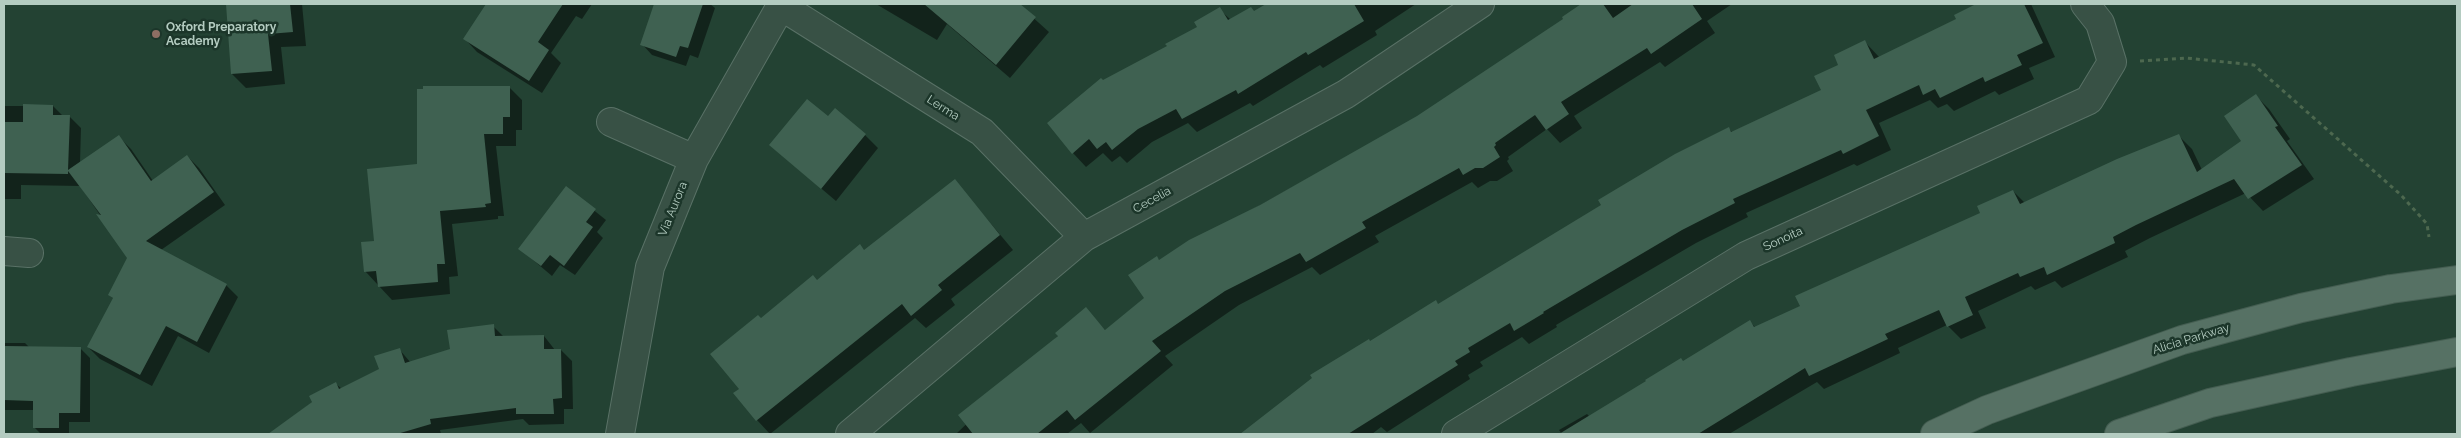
<!DOCTYPE html>
<style>
body{margin:0}
#map{position:relative;width:2461px;height:438px;overflow:hidden;background:#234233;font-family:Raleway,sans-serif}
canvas{display:block}
.frame{position:absolute;inset:0;border:5px solid #b4ccc1;pointer-events:none}
</style>
<div id="map">
<canvas width="2461" height="438"></canvas>
<div class="frame"></div>
</div>
<script>
const g = document.querySelector('canvas').getContext('2d');
g.lineJoin = 'round';
function fillPath(path, color) { g.fillStyle = color; g.fill(path, 'evenodd'); }
function strokePath(path, color, width, dash) { g.strokeStyle = color; g.lineWidth = width; g.lineCap = dash ? 'butt' : 'round'; g.setLineDash(dash || []); g.stroke(path); }
function write(font, color, halo, rows, align = 'center') {
  g.font = font + ' Raleway,sans-serif'; g.lineWidth = 5; g.setLineDash([]); g.textBaseline = 'middle'; g.strokeStyle = halo; g.fillStyle = color; for (const [text, x, y, turn = 0] of rows) {
    g.save(); g.translate(x, y); g.rotate((+turn || 0) * Math.PI / 180); g.textAlign = isNaN(turn) ? turn : align; if (halo) g.strokeText(text, 0, 0); g.fillText(text, 0, 0); g.restore();
  }
}
fillPath(new Path2D(`
 M227,4H302L306,46L281,47L285,84L246,88L232,74Z
 M487,4H592L582,19L576,16L551,53L561,63L542,93L477,52L465,39Z
 M655,4H710L715,8L698,58L690,55L686,66L652,55L642,44Z
 M876,4H1018L1049,32L1010,78L947,24L937,40Z
 M1274,4H1416L1375,31L1377,35L1323,68L1320,65L1253,106L1250,103L1197,132L1188,123L1152,142L1127,163L1120,156L1112,162L1103,153L1086,167L1073,153L1103,82L1169,47L1199,27L1219,9L1231,20L1261,12Z
 M1583,4H1732L1707,21L1715,33L1665,67L1660,62L1574,116L1582,128L1560,143L1547,129L1508,157L1509,159L1507,161L1513,171L1497,181H1490L1478,188L1472,182L1375,236L1379,242L1320,275L1312,267L1239,305L1165,356L1173,365L1090,433L1081,423L1067,434H956L1086,309L1106,331L1145,298L1157,258L1160,261L1418,117L1565,20L1563,17Z
 M1987,4H2031L2055,57L2029,68L2034,79L1999,95L1995,91L1954,111L1947,104L1938,108L1930,100L1879,123L1891,150L1857,166L1854,164L1746,213L1748,217L1696,243L1556,325L1557,327L1529,344L1522,337L1480,362L1483,366L1468,375L1470,379L1387,432L1381,427L1372,434H1242L1314,379L1371,343L1439,305L1728,128L1732,132L1823,91L1840,65L1865,42L1880,58Z
 M509,87L522,100V130H516V146H496L504,216H498V219L452,224L458,276L449,277L450,294L392,300L365,271L375,242L419,165Z
 M2256,96L2269,109L2290,139L2287,141L2314,179L2263,211L2246,193L2150,238L2125,251L2128,257L2062,288L2055,281L2035,290L2031,286L1978,311L1986,328L1961,339L1947,325L1898,348L1900,353L1824,389L1817,382L1729,434H1562L1559,430L1587,414L1590,417L1750,322L1756,328L1801,306L1982,213L2013,191L2025,203L2179,136L2192,149L2202,170L2243,141Z
 M4,106H53L63,116H69L81,128L80,163L119,137L131,149L153,181L187,156L199,168L225,205L161,250L226,285L238,297L209,353L178,336L152,386L100,359L88,347L114,299L109,295L129,257L80,186L21,185V199H4Z
 M828,118L865,135L878,148L836,201L770,145Z
 M955,181L1013,250L951,299L955,305L926,328L915,318L770,434L757,420L741,389L761,320L865,251Z
 M566,188L606,220L597,232L603,238L575,275L560,265L552,276L520,249Z
 M493,326L504,337L544,336L555,350H561L572,361L573,409H564V424L529,425L523,419L440,430L441,434H270L336,384L342,389L380,370L399,349L411,363L451,350Z
 M4,343H25L29,347L80,348L90,358V422H69V434H41L34,427V410H4Z`), '#0007');
fillPath(new Path2D(`
 M226,4H290L293,32L268,34L272,71L231,74Z
 M486,4H563L538,42L549,50L529,81L463,39Z
 M654,4H703L688,48L680,46L676,57L640,45Z
 M924,4H1020L1036,17L996,65Z
 M1266,4H1354L1364,21L1308,55L1306,52L1238,94L1236,90L1182,119L1176,109L1138,129L1112,150L1106,142L1097,149L1089,139L1072,154L1047,123L1101,78L1103,80L1167,46L1165,44L1197,27L1194,22L1220,7L1228,20L1251,7L1254,11Z
 M1581,4H1603L1613,18L1633,4H1692L1702,19L1651,54L1647,48L1561,102L1569,114L1546,130L1535,115L1495,143L1496,145L1494,147L1500,157L1483,168H1475L1463,175L1459,168L1362,222L1366,228L1306,262L1300,253L1225,291L1152,341L1161,351L1075,420L1067,410L1037,434H973L958,415L1058,336L1055,333L1086,307L1105,330L1144,298L1128,275L1157,256L1159,260L1189,240L1260,205L1417,116L1563,19L1562,17Z
 M1976,4H2024L2043,43L2017,55L2022,65L1985,82L1983,77L1940,98L1935,89L1923,95L1919,85L1866,110L1879,136L1843,154L1841,150L1733,199L1735,203L1682,230L1543,312L1544,313L1514,331L1510,323L1468,348L1470,352L1455,361L1458,365L1348,434H1240L1312,378L1310,375L1369,339L1370,341L1436,300L1438,304L1601,205L1598,200L1675,154L1729,127L1731,132L1821,90L1814,76L1838,65L1834,55L1865,40L1874,59L1956,19L1954,15Z
 M423,86H510V117H503V134H484L491,203L485,204L486,207L440,211L445,264H437L438,282L378,287L376,271L364,272L361,242L374,241L367,169L417,164V89H423Z
 M2256,94L2278,126L2275,127L2302,165L2248,199L2234,179L2136,225L2113,237L2115,243L2047,275L2044,267L2020,277L2018,273L1965,297L1973,315L1947,327L1939,310L1885,334L1888,339L1809,376L1805,368L1698,434H1559L1646,381L1645,380L1681,358L1683,361L1750,320L1754,327L1800,306L1795,296L1980,213L1977,206L2013,190L2020,204L2117,159L2179,134L2197,172L2241,141L2224,116Z
 M807,99L828,116L835,108L866,134L821,189L769,145Z
 M23,104L53,105V115H70L68,170L119,135L151,181L187,155L214,192L146,241L227,284L197,342L166,326L140,375L87,347L113,298L108,295L127,258L96,214L101,215L68,171V174L4,173V122H23Z
 M955,179L1000,235L938,285L942,290L911,316L902,304L756,421L733,393L739,389L710,354L758,315L761,318L813,275L817,280L860,244L864,250Z
 M566,186L596,209L586,222L593,227L564,266L550,255L541,266L518,249Z
 M494,324L495,336L544,335V349H561L562,398L553,399L554,414H516V408L430,419L431,424L397,434H268L312,402L309,396L336,382L339,389L379,369L374,356L400,348L405,363L450,349L447,330Z
 M4,346L81,347L80,413H59V428H33V401L4,400Z`), '#3f6151');
const street = new Path2D(`
 M781,6L982,132L1084,237
 M611,122L694,159
 M4,251L29,253
 M620,434L650,267L694,159L782,4
 M850,434L1084,237L1346,94L1480,4
 M1456,434L1746,256L2089,100L2112,62L2100,23L2085,4`);
const primary = new Path2D(`
 M1935,434L1987,410L2182,340L2301,308L2391,289L2457,280
 M2119,434L2210,403L2351,372L2457,352`);
strokePath(street, '#597166', 30);
strokePath(primary, '#445d51', 30);
strokePath(new Path2D(`
 M2140,61L2186,58L2254,65L2401,195L2427,224L2429,237`), '#4d684f', 3, [4, 4]);
strokePath(street, '#385145', 28);
strokePath(primary, '#567164', 28);
for (const [x, y, r, color] of [
 [156,34,5,"#8d6e63"]
]) { const dot = new Path2D(); dot.arc(x, y, r, 0, 2 * Math.PI); g.fillStyle = color; g.fill(dot); strokePath(dot, '#1c362a', 2); }
write('bold 12px', '#b4ccc1', '#1c362a', [
 ["Oxford Preparatory",166,27],
 ["Academy",166,41]
], 'left');
write('12px', '#b4ccc1', '#1c362a', [
 ["Lerma",943,108,32],
 ["Cecelia",1152,200,-29],
 ["Via Aurora",673,209,-68],
 ["Sonoita",1783,239,-25],
 ["Alicia Parkway",2191,339,-17]
]);
</script>
